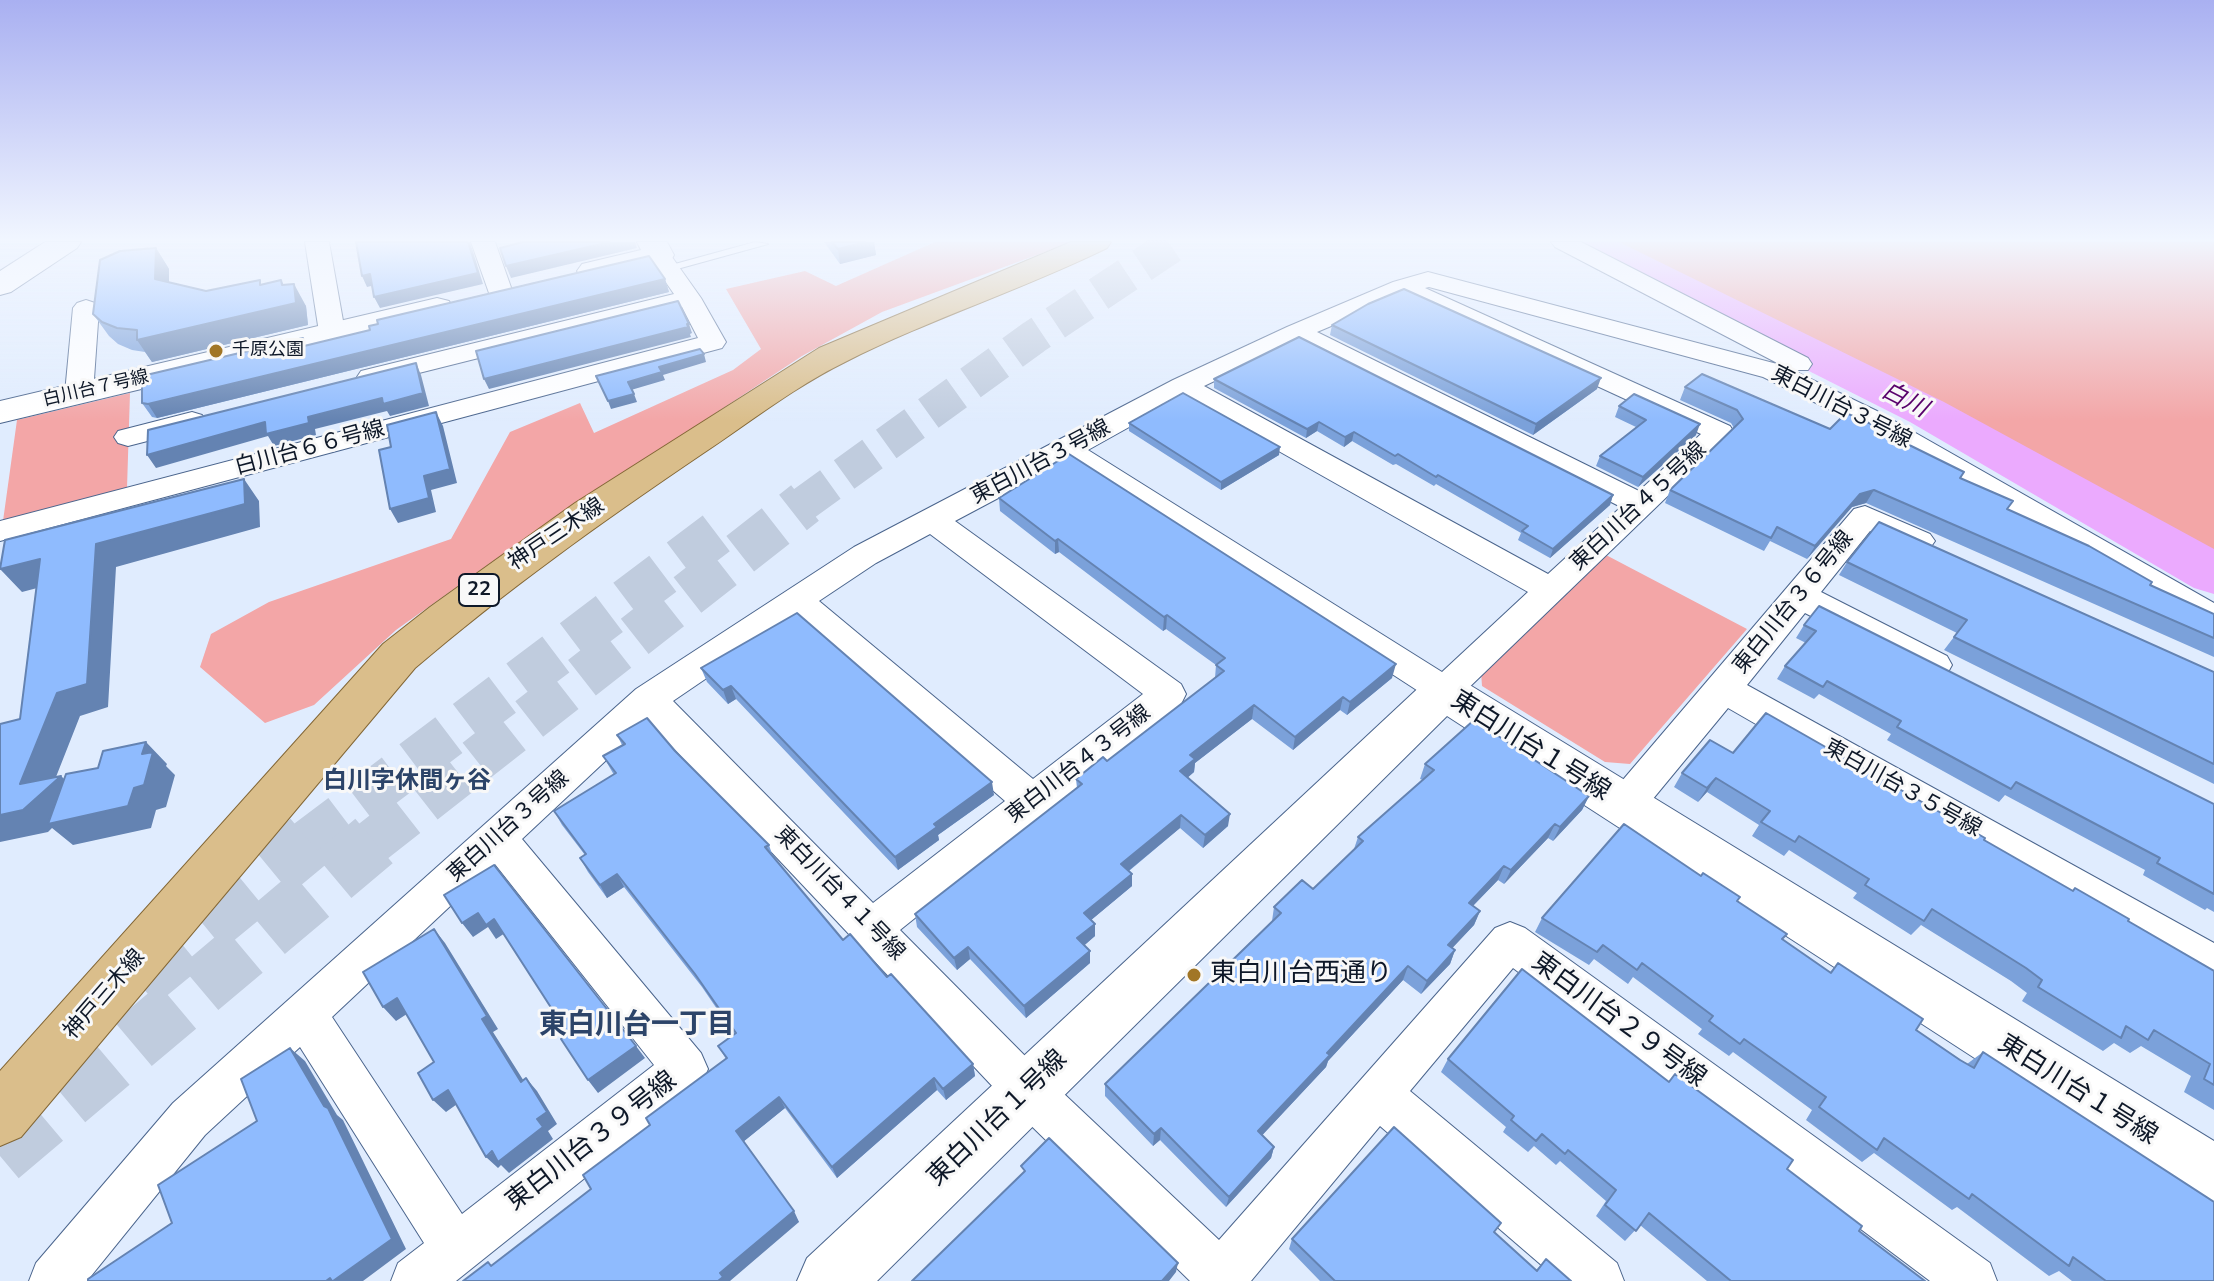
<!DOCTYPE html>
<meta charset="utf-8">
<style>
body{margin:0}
canvas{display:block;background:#e0ecfe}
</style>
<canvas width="2214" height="1281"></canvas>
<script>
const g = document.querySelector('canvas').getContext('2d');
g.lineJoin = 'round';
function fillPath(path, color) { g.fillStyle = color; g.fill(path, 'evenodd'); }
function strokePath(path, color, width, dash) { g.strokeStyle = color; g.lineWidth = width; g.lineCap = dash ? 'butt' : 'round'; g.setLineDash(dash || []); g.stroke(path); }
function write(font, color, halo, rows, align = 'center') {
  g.font = font + ' "Nunito Sans","Noto Sans JP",sans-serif'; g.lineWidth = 6; g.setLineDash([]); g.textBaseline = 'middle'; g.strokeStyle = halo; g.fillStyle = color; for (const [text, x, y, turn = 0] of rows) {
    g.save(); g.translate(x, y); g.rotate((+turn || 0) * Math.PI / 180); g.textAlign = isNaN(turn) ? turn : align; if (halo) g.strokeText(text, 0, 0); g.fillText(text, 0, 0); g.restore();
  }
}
fillPath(new Path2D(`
 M935,242H1072L882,312L802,356L513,547L396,630L314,705L265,723L200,667L211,634L269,602L451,539L510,432L580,403L594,433L733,370L761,349L726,289L805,271L836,286Z
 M1600,242H2214V567L2024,458L1950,411Z
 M130,393L127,488L3,521L17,420Z
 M1606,555L1747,629L1630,764L1605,762L1482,686L1481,671Z`), '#f3a6a7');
fillPath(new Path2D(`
 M1565,242H1619L1944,402L2214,549V594L2194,588L1910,422L1571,251Z`), '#ebaafe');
strokePath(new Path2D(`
 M802,505L1034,337L1177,242`), '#c0ccde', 35, [35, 17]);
strokePath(new Path2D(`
 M306,843L722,529
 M371,843L805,503`), '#c0ccde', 45, [45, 22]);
strokePath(new Path2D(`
 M138,982L309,841
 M0,1156L374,841`), '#c0ccde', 58, [58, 29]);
const service = new Path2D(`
 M755,242L768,244L670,271L664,267Z`);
const minor = new Path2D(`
 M305,242H329L345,332L341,337H323L319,332Z
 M471,242H495L513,293L510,298H492L489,293Z
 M1551,242H1581L1808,358L1812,364L1808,370H1792L1877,411L2214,603V629L2169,609L1857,423L1763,377L1429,287L1425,288L1730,426L1734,432L1456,700L1444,704L1432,700L1066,462L955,521L1181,684L1186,694L1181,704L900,930L1044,1075L1219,1240L1495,928L1510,922L1525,928L1990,1263L1997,1281H1930L1513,968L1410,1091L1617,1263L1624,1281H1560L1380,1126L1251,1281H1190L1012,1107L648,721L522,839L701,1053L708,1069L701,1085L456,1281H391L398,1263L424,1243L300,1047L205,1135L87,1281H29L36,1263L173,1103L636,689L854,547L1173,380L1287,327L1393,282L1428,272L1781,365L1555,247ZM1402,296L1701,434L1639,491L1317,332ZM1296,342L1621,507L1548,574L1204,386ZM1183,397L1528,592L1442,672L1088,450ZM930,534L1143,694L1033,779L819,601L876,563ZM795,618L1005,801L873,903L673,701ZM495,864L654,1065L462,1214L332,1017Z
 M659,248L667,250L701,298L726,342L722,348L0,541V521L698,338L682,307L371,385L361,383L357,377L361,371L674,294L647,255L651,250Z
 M86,300L95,303L99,308L93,393L89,399L79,401L69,399L65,393L73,308L77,303Z
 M192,412L202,415L206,421L202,427L128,446L118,443L114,437L118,431Z
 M1865,506L1930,534L1935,541L1930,548L1919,552L1908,548L1870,531L1821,592L1947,656L1952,665L1947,674L1935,678L1923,674L1805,613L1747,685L2214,943V985L2199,979L1728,708L1638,817L1624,822L1610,817L1605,806L1610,795L1854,509Z`);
const tertiary = new Path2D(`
 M45,242H81L77,248L11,292L0,295V271Z
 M637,242H667L674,255L670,262L593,280L582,278L577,271L582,264L641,250Z
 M437,298L449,301L453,308L449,315L0,423V401Z
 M1444,674L1460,679L2214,1141V1208L2192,1199L1447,716L877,1281H797L807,1258L1428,679Z`);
const primary = new Path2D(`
 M1071,242H1111L1107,248C1021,290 930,319 845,362C794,387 749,423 702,454C603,521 506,590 415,668L21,1137L0,1146V1071L383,644L430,607L575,503L819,348Z`);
strokePath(service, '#4b658d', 2);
strokePath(minor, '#4b658d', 2);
strokePath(tertiary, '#4b658d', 2);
strokePath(primary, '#836736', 2);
fillPath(service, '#fff');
fillPath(minor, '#fff');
fillPath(tertiary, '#fff');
fillPath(primary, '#dabe8b');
fillPath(new Path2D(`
 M824,242H874L876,255L840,264Z
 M156,248L169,269V282L206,291L262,284L284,285L306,306L308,325L152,362L145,352L132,350L118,344L109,336L93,314Z
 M665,279L669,292L157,418L152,417L142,403L307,345Z
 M1332,325L1597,389L1533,435L1330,335Z
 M1214,379L1613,495L1610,505L1550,558L1518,540L1521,533L1436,484L1434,486L1396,464L1393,465L1352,441L1344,447L1317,431L1306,438L1214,388Z
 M1685,387L1830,429L1892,437L1960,478L2007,509L2150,585L2214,614V657L1866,503L1852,507L1807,559L1770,541L1764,551L1665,503L1670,490L1734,428L1731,423L1680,400Z
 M1619,406L1696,435L1638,487L1596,466L1600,456L1636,427L1615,417Z
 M1129,423L1279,455L1221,490L1129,431Z
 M999,498L1392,678L1347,715L1340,710L1293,750L1252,719L1195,763L1194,772L1187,778L1228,826L1203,848L1180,828L1129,871L1132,886L1091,920L1095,924V936L1084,945L1090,963L1026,1018L970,959L957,970L917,927L915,914L1077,788L1076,779L1107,761L1215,678L1216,665L1166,629L1163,631L1059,552L1055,554L1000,511Z
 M1847,562L2214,672V784L1944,650L1957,633L1839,575Z
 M1804,625L2214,804V912L2207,908L2205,910L2143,875L2145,870L2005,795L1999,802L1887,740L1891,734L1819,694L1814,699L1777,679L1785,666L1806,643L1796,638Z
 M701,668L994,795L938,835L939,840L898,870L736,699L728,704L707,682Z
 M617,735L675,751L769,845L773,857L843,940L887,977L973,1064L975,1076L946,1100L937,1090L837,1178L785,1108L744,1141L799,1222L492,1265L591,1189L650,1125L726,1059L718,1046L734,1034L702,987L624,887L607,898L588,872L580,858L585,855L562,825L554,811L614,775L603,756L622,745Z
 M1733,753L1984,840L2072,891L2075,888L2128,921L2214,971V1110L2184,1092L2191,1076L2141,1046L2130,1053L2114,1043L2103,1051L2022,1001L2027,993L2011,981L1921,925L1911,935L1853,898L1857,893L1789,850L1784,856L1752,836L1759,825L1707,792L1698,802L1674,787L1682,773Z
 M1425,764L1589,796L1582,810L1553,841L1548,838L1504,884L1498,880L1473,906L1480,911L1474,925L1452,948L1455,950L1450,964L1421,994L1403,980L1328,1061L1326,1067L1262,1135L1274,1147L1271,1158L1226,1207L1160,1140L1153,1146L1105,1096V1084L1272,921L1274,907L1313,889L1354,849L1358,837L1423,780L1420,779Z
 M1737,901L1782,939L1830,972L1838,963L1916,1030L1967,1064L1983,1052L2214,1281H2072L2059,1271L2049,1276L1957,1207L1952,1210L1874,1153L1862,1162L1806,1120L1812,1110L1733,1052L1729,1056L1698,1034L1702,1029L1633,977L1628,984L1594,959L1589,965L1535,932L1542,918Z
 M1448,1059L1669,1081L1675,1074L1859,1231L1925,1281H1707L1640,1225L1625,1241L1596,1216L1606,1201L1560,1161L1556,1165L1534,1146L1528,1152L1503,1132L1506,1127L1441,1072Z
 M1494,1232L1536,1270L1546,1259L1571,1281H1320L1289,1249L1292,1239Z`), '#7ba1da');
fillPath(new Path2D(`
 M468,242H470L483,284L380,308L374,297Z
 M610,242H635L637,248L511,278L506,266Z
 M866,242H874L876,255L840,264L838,249Z
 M156,248L169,269V300L155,279Z
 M370,274L375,285L367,287L362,276Z
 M665,279L669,292L157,418L148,404Z
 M281,280L293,302L294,284L306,306L308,325L152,362L137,340L282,285Z
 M689,324L692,333L690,334L691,337L489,389L484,379Z
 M704,354L706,362L663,375L665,380L631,390L628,382L659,367Z
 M416,363L421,375L429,406L390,416L387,411L315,429L316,435L274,446L268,436L156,468L147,455L265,422L308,417Z
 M1601,378L1597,389L1533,435L1536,424Z
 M634,394L637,402L611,409L608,401Z
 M436,412L443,426L457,483L431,490L436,512L398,523L390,509L424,476Z
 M1319,422L1317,431L1306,438L1307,429Z
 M1700,424L1696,435L1638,487L1643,477Z
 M1354,432L1352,441L1344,447L1345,437Z
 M1280,447L1279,455L1221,490V482Z
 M244,479L259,501L260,527L116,567L108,707L80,716L54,782L61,776L84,798L142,754L146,742L167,764L166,766L175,775L166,807L156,810L151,828L73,845L52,828L48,832L0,842V815L20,784L57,693L96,544Z
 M1874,490L1866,503L1852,507L1807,559L1815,546L1860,494Z
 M1613,495L1610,505L1550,558L1553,549Z
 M1058,539L1059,552L1055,554V541Z
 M40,559L60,582L22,592L0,569Z
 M1167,615L1166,629L1163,631L1164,617Z
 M1396,664L1392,678L1347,715L1350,702Z
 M731,686L736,699L728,704L723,690Z
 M1343,697L1340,710L1293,750L1295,737Z
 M1254,705L1252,719L1195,763L1194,772L1179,785L1180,771L1190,755Z
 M1716,778L1707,792L1698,802L1707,788Z
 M992,782L994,795L938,835L939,840L898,870L895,857L934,824Z
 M1589,796L1582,810L1553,841L1560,827Z
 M1230,814L1228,826L1203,848L1205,835Z
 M1181,815L1180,828L1121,877V864Z
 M1555,824L1548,838L1504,884L1511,870Z
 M1504,866L1498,880L1463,916L1469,903Z
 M617,874L624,887L607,898L600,885Z
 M1132,874V886L1084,926V913Z
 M1480,911L1474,925L1443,958L1448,945Z
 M478,913L494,919L505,933L496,939L488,927L473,937L462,923Z
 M1095,924V936L1078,951L1077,938Z
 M434,929L445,943L498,1029L493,1032L532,1094L521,1082L482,1019Z
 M968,947L970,959L957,970L954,958Z
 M1455,950L1450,964L1421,994L1427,981Z
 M1090,951V963L1026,1018L1024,1006Z
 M1408,966L1403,980L1328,1061L1326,1067L1255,1143L1258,1131L1327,1053Z
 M397,998L410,1012L396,1021L383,1007Z
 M636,1046L645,1058L598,1093L588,1080Z
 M290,1048L305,1061L337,1115L343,1120L406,1249L363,1281H326L324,1106Z
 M973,1064L975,1076L946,1100L943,1089Z
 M526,1078L537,1091L557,1124L548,1131L553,1139L509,1173L501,1165L498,1168L486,1157L537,1119Z
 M934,1078L937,1090L837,1178L832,1167Z
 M448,1090L460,1102L446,1112L433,1100Z
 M779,1097L785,1108L743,1142L736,1131Z
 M1161,1128L1160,1140L1153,1146L1154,1134Z
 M1274,1147L1271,1158L1226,1207L1229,1197Z
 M794,1211L799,1222L730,1281H718L720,1273Z
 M1178,1263L1176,1272L1169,1281H1162Z`), '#6483b2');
const building = new Path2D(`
 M356,242H468L478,273L374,297L370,274L362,276Z
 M523,242H610L506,266L500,248Z
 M832,242H866L838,249Z
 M156,248L155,279L206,291L260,280V285L281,280L282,285L294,284L296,303L137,340V330L117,328L102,322L93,314L100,260L120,251Z
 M649,256L665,279L148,404L142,403V376L303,338L304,346L370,330L369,326L378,324L377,320Z
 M1404,289L1601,378L1536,424L1332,325L1368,304Z
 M678,301L689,324H687L688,327L484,379L476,351Z
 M1299,337L1613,495L1553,549L1522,531L1528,526L1438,475L1436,477L1398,454L1395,456L1354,432L1345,437L1319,422L1307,429L1214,379Z
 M700,349L704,354L659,367L662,372L628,382L634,394L608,401L596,376Z
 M416,363L423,393L383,404L382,398L308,417L309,423L266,434L265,422L147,455L148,430Z
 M1702,374L1830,429L1846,413L1894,434L1891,436L1964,472L1960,478L2013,501L2007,509L2089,546L2152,582L2150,585L2214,614V638L1874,490L1860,494L1815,546L1777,527L1771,538L1670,490L1743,419L1737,410L1685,387Z
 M1183,393L1280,447L1221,482L1129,423Z
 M1634,394L1700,424L1643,477L1600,456L1646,420L1619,406Z
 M436,412L450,469L424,476L429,498L390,509L379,450L391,447L387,425Z
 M1069,454L1396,664L1350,702L1343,697L1295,737L1254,705L1190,755L1195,759L1180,771L1230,814L1205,835L1181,815L1121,864L1132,874L1084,913L1095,924L1077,938L1090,951L1024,1006L968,947L954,958L915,914L1082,784L1076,779L1103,757L1107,761L1224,671L1216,665L1225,658L1167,615L1164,617L1058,539L1055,541L999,498Z
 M244,479L245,504L96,544L87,684L57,693L20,784L61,776L23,810L0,815V724L20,719L40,559L0,569L5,540Z
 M1879,522L2214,672V764L1954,637L1967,620L1847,562Z
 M1819,606L2214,804V894L2157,863L2160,858L2016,782L2011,789L1897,727L1901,721L1827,681L1823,687L1785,666L1816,631L1804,625Z
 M797,613L992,782L934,824L937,827L895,857L731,686L723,690L701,668Z
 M1766,713L1985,838L1984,840L2073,891L2075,888L2129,919L2128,921L2214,971V1085L2204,1079L2210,1064L2154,1030L2148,1040L2126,1026L2121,1038L2038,987L2042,980L2026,968L1932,909L1924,921L1865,885L1869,879L1799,836L1795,842L1761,822L1770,811L1716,778L1707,788L1682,773L1710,740L1733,753Z
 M647,718L675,751L769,845L765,847L843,940L850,934L887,977L891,974L973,1064L943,1089L934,1078L832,1167L779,1097L736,1131L794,1211L720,1273L723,1277L718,1281H463L488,1262L491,1266L591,1189L583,1175L650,1125L646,1118L727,1058L718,1046L736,1033L695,974L617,874L600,885L580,858L586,854L554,811L616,773L603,756L625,744L617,735Z
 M1474,720L1589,796L1560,827L1555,824L1511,870L1504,866L1469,903L1480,911L1448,945L1455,950L1427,981L1408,966L1327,1053L1330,1055L1258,1131L1274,1147L1229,1197L1161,1128L1154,1134L1105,1084L1281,913L1274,907L1302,880L1313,889L1363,841L1358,837L1434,770L1425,764Z
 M146,742L142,754L153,752L144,785L134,788L128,806L48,824L66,774L98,768L103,751Z
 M1624,824L1701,876L1703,873L1740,897L1737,901L1787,934L1782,939L1831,973L1838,963L1923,1019L1916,1030L1960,1060L1974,1068L1983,1052L2214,1202V1281H2106L2073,1257L2069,1266L1972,1194L1969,1199L1884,1138L1877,1150L1819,1107L1826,1097L1744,1039L1740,1044L1709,1021L1713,1016L1642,963L1637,970L1603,945L1597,952L1542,918Z
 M494,865L636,1046L588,1080L561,1039L568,1034L494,919L486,925L478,913L462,923L444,895Z
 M434,929L487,1016L482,1019L521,1082L526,1078L547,1112L537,1119L543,1127L498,1162L492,1151L486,1157L448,1090L433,1100L418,1073L434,1062L397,998L383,1007L363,972Z
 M1522,969L1669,1082L1675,1074L1793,1160L1787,1169L1862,1226L1859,1231L1925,1281H1731L1649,1213L1636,1231L1605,1205L1616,1190L1568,1150L1565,1154L1542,1134L1536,1141L1511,1120L1514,1116L1448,1059Z
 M290,1048L324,1106L328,1108L392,1239L333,1281H332L330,1278L326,1281H88V1279L172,1223L158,1185L257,1121L241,1079Z
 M1394,1127L1501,1223L1494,1232L1537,1271L1546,1259L1571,1281H1335L1292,1239Z
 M1049,1138L1178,1263L1162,1281H912L1025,1171L1021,1166Z`);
fillPath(building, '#8fbbfe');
strokePath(building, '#6483b2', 2);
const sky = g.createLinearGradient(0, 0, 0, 421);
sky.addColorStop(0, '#a9b0f1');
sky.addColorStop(0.57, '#f1f6ff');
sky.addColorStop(1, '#f1f6ff00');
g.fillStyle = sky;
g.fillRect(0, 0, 2214, 421);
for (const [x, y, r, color] of [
 [216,351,8,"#a17626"],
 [1194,975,8,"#a17626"]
]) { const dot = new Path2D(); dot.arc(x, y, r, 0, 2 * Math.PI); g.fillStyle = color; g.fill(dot); strokePath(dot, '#f8f8f8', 3); }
write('18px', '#0e1828', '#f8f8f8', [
 ["千原公園",232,351]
], 'left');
write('18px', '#0e1828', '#f8f8f8', [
 ["白川台７号線",96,389,-13]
]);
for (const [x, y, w] of [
 [479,590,40]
]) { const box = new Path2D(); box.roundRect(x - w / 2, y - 16, w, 32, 6); g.fillStyle = '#f8f8f8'; g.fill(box); strokePath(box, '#0e1828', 2); }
write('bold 20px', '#0e1828', null, [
 ["22",479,590]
]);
write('22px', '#0e1828', '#f8f8f8', [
 ["東白川台３号線",1841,408,27],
 ["白川台６６号線",310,449,-15],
 ["東白川台３号線",1041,463,-28],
 ["東白川台４５号線",1639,507,-43],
 ["神戸三木線",557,535,-34],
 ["東白川台３６号線",1794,603,-51],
 ["東白川台４３号線",1079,765,-38],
 ["東白川台３５号線",1902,789,29],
 ["東白川台３号線",509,827,-42],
 ["東白川台４１号線",839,894,46],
 ["神戸三木線",105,995,-49]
]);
write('italic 24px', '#58006b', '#f8f8f8', [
 ["白川",1904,401,27]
]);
write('bold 24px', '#2c4469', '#f8f8f8', [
 ["白川字休間ヶ谷",407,782]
]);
write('26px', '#0e1828', '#f8f8f8', [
 ["東白川台１号線",1530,747,32],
 ["東白川台２９号線",1618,1021,36],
 ["東白川台１号線",2077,1091,32],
 ["東白川台１号線",998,1119,-44],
 ["東白川台３９号線",592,1142,-38]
]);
write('26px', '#0e1828', '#f8f8f8', [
 ["東白川台西通り",1210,975]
], 'left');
write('bold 28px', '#2c4469', '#f8f8f8', [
 ["東白川台一丁目",637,1026]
]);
</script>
